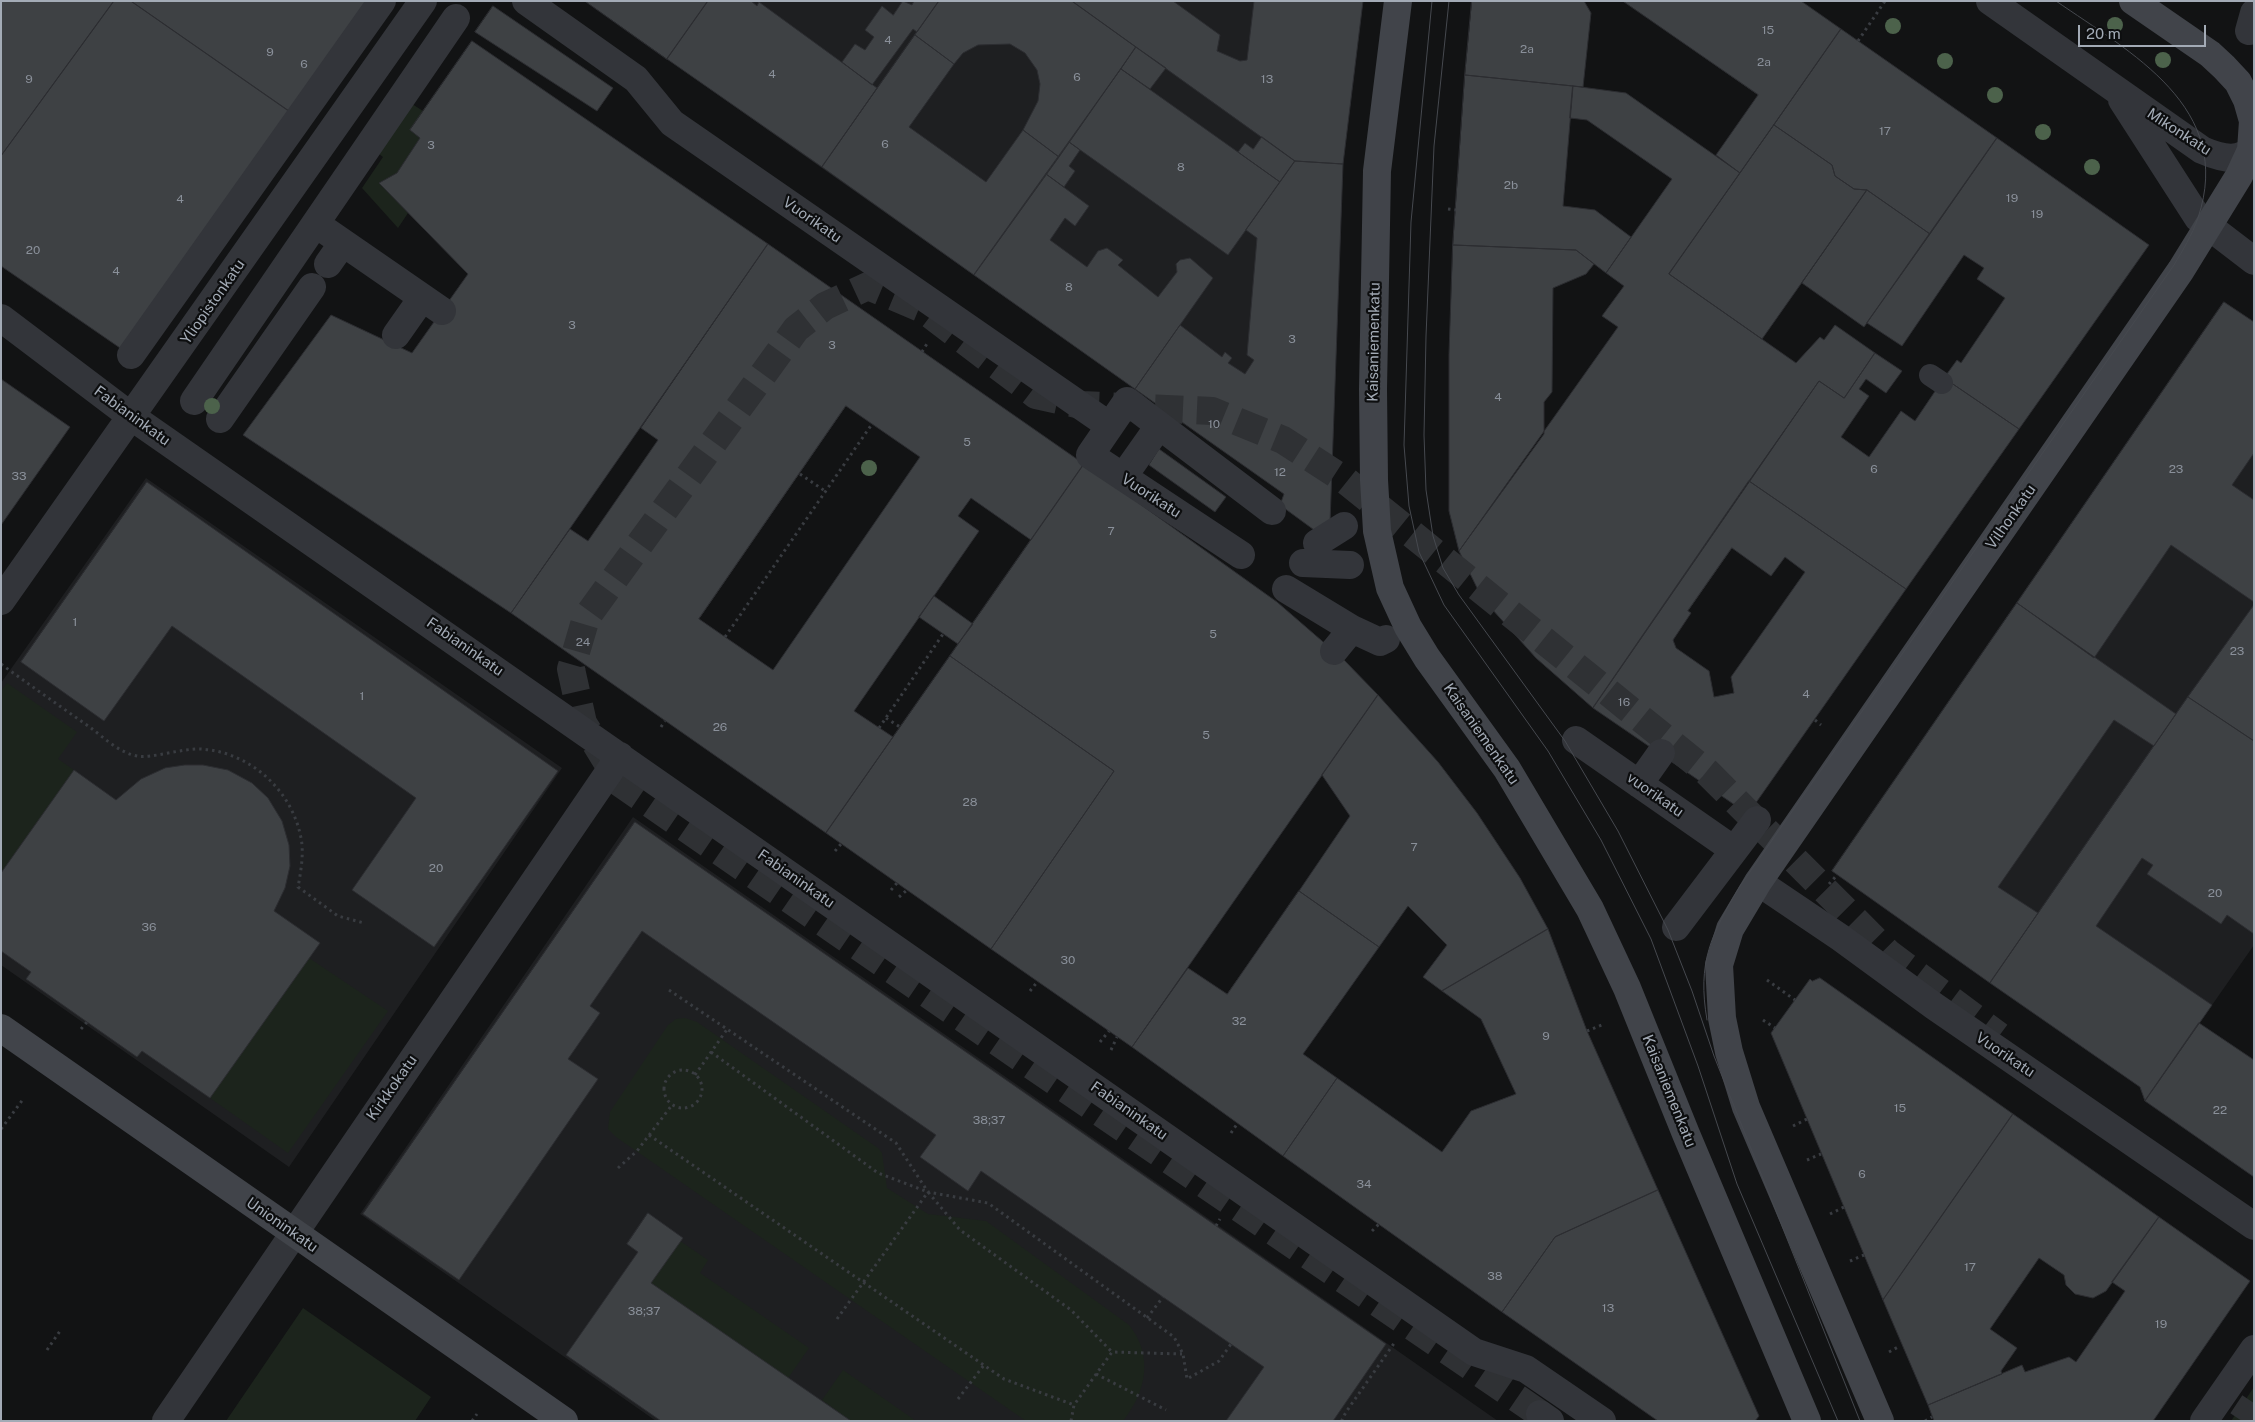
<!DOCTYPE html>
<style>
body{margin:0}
#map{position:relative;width:2255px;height:1422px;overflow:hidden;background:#121314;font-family:"Public Sans",sans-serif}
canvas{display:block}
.frame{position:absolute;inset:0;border:2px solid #a3abb6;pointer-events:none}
.scale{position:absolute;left:2078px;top:25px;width:128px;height:22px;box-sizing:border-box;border:2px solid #a3abb6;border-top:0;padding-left:6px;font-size:15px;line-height:18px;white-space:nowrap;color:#a3abb6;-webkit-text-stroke:4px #0d0e0f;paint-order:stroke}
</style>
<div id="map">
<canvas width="2255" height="1422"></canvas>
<div class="frame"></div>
<div class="scale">20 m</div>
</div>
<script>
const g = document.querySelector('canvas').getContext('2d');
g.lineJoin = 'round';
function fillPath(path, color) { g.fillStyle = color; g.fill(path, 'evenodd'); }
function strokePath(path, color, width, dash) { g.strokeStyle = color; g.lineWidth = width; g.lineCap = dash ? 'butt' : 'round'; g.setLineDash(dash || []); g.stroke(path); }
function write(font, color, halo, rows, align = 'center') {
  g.font = font + ' "Public Sans",sans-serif'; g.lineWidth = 4.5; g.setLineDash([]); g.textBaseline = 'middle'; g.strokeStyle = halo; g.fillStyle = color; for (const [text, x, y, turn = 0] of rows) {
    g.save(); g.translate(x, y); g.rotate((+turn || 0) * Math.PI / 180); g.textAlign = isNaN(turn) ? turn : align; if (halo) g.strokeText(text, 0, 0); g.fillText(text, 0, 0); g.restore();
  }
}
fillPath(new Path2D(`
 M585,1H1363L1343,164L1330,523L1321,535L1280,505L1284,494Z
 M2224,302L2254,322V945L2145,1101L2140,1087L1832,871Z
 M146,478L562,768L289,1167L1,965V683Z
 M633,817L1076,1126L1498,1421H656L360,1214Z`), '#1e1f21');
fillPath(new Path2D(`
 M409,102L423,111L410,130L420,138L397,173L379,183L408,213L398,228L362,188L383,157L375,151Z
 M7,683L77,732L58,759L74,770L1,873V691Z
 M309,958L388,1011L288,1153L210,1098Z
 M685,1018L697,1022L878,1148L882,1153L887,1188L928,1214L986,1221L1129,1325C1154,1356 1146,1392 1123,1421H1026L616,1137L608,1129L610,1112L668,1025L676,1019Z
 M680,1241L708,1260L700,1273L809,1348L788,1378L651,1283Z
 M303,1308L431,1397L415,1421H226Z
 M843,1370L916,1421H851L822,1400Z
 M2254,1387V1421H2231Z`), '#1c241c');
const building = new Path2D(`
 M1,1H114L1,156Z
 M114,1H131L292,113L123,350L1,266V156Z
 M131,1H372L292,113Z
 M585,1H708L667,59Z
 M708,1H751L757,6L759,2L877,88L822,167L667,59Z
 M903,1L912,5L914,1H939L917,32L913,29L872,85L842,62L855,44L865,50L874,37L865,30L882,6L893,15Z
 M939,1H1072L1136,47L1059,157L1023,130L1038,101L1040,84L1037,70L1025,53L1010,44L978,45L963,53L954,64L915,35Z
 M1072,1H1173L1220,35L1217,51L1240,61L1247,60L1254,1H1363L1343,164L1295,161Z
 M1472,1H1584L1591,13L1583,87L1465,75Z
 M1623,1H1801L1841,29L1740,173L1716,155L1758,95Z
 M493,6L613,88L597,111L475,32Z
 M1841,29L1997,138L1930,234L1867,190L1854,189L1835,176L1832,165L1774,125Z
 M915,35L954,64L909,127L986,182L1023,130L1059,157L974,275L822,167Z
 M472,41L768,244L511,613L243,435L331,315L412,353L468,274L379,183L397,173L420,138L410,130Z
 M1136,47L1166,68L1150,89L1121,69Z
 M1121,69L1280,182L1228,255L1069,142Z
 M1465,75L1573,86L1563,206L1595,210L1631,237L1606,273L1576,250L1453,245Z
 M1573,86L1626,93L1740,173L1669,274L1796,363L1820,337L1824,340L1835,325L1875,353L1844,398L1819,381L1593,708L1536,658L1482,598L1459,551L1618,327L1602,316L1624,286L1606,273L1672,179L1587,120L1570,118Z
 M1774,125L1832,165L1835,176L1854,189L1867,190L1762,339L1669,274Z
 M1262,137L1295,161L1280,182L1238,152L1245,143L1253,149Z
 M1997,138L2149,245L2019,429L1944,378L1957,360L1961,363L2005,298L1977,279L1984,268L1964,255L1902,346L1867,323Z
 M1069,142L1080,150L1069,166L1075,171L1064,187L1046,174Z
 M1295,161L1343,164L1330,523L1321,535L1280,505L1284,494L1135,389L1180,325L1222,357L1225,352L1232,358L1228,363L1245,374L1254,360L1247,355L1257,238L1246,230Z
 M1046,174L1089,206L1075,226L1065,218L1050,240L1087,267L1098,251L1107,248L1123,260L1118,265L1158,297L1177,272L1176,264L1180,260L1190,258L1213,278L1135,389L974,275Z
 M1867,190L1930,234L1864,327L1802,283Z
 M768,244L1084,464L1031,540L971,498L958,516L979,531L854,711L893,737L826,833L511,613L570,529L588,541L658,440L641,428ZM846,406L920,457L773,670L699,619Z
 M1453,245L1576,250L1594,264L1586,274L1553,288L1552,392L1544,402V434L1459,551L1449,511V354Z
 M2224,302L2254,322V453L2232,485L2254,500V602L2171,545L2094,658L2017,603Z
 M1875,353L1902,371L1886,393L1866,379L1859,389L1869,396L1841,437L1869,457L1901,411L1915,421L1944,378L2019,429L1906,589L1749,481L1819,381L1844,398Z
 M1,379L70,427L1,525Z
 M1159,449L1226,497L1215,512L1149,465Z
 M1084,464L1277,602L1344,660L1378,695L1132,1047L991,949L1114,771L950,656Z
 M1749,481L1906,589L1748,814L1593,708ZM1732,548L1771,576L1785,557L1805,572L1731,677L1734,693L1714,697L1709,671L1676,648L1673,640L1691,613L1688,611Z
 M147,482L558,771L434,947L352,890L416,798L172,626L104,721L21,662Z
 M934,596L973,624L958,644L919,617Z
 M2017,603L2176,714L2154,746L2114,720L1998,887L2038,913L1990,983L1832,871Z
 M2254,605V741L2188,697Z
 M950,656L1114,771L991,949L826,833Z
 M1378,695L1438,762L1477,813L1520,878L1548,929L1442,991L1423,977L1447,945L1408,906L1379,947L1299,891L1350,816L1322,775Z
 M2188,697L2254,741V934L2227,915L2221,924L2147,874L2153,865L2142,858L2096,926L2212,1005L2145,1101L2140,1087L1990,983Z
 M185,765H203L228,770L252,783L268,798L282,821L289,845L290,866L285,888L274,911L320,943L210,1098L142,1051L137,1057L87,1022L26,979L31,972L1,951V873L74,770L116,800L141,779L165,768Z
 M635,822L1386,1344L1333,1421H1226L1264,1367L981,1171L968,1191L920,1157L936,1135L642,931L590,1006L600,1013L568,1059L598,1079L459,1280L363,1214Z
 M1299,891L1379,947L1303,1054L1337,1078L1283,1156L1132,1047L1188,968L1227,994Z
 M1548,929L1587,1031L1658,1190L1555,1237L1502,1312L1283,1156L1337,1078L1442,1152L1471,1111L1516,1094L1481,1019L1442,991Z
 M1820,978L2013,1114L1883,1300L1771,1033L1810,979L1812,981Z
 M2199,1023L2254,1060V1177L2145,1101Z
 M2013,1114L2159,1217L2106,1291L2093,1298L2075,1294L2066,1285L2064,1275L2039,1258L1990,1329L2017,1348L2001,1371L2002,1374L1928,1405L1883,1300Z
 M1658,1190L1759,1416L1755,1421H1658L1502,1312L1555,1237Z
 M648,1213L683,1238L651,1283L851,1421H661L566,1355L638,1252L627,1244Z
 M2159,1217L2250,1281L2153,1421H1934L1928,1405L2022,1365L2025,1372L2069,1357L2076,1362L2125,1291L2112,1282Z`);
fillPath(building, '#3e4144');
strokePath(building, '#2c2d31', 1);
strokePath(new Path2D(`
 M1540,1414L620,783L583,723L571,669L586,618L796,329L825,306L868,286L923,309L1036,395L1081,405L1212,411L1283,440L1345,480L1707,772L1888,953L1999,1036
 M2242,1421L2254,1403`), '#2f3134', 28, [28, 14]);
strokePath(new Path2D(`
 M1858,41L1885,1
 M1448,209L1456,210
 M922,352L928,342
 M800,474L825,491
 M725,637L872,424
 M1,664C31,686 61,707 91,728C104,738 120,753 137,756C150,759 183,748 201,749C250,752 292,790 301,838C304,853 301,871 298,887L338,916L364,923
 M886,718L900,727
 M1815,720L1821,725
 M661,727L665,721
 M879,728L943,634
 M835,851L841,844
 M1829,884L1837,875
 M891,890L897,883
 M899,897L907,890
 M1767,980L1795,1000
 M669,990L896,1143L928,1192L988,1203L1174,1337L1183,1354L1187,1379L1219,1361L1231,1344
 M1030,991L1038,981
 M1763,1020L1775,1028
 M81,1029L87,1022
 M1587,1031L1604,1024
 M1100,1042L1109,1031
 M1111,1050L1117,1037
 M711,1052L878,1173L928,1192L960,1230L1071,1310L1112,1352
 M664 1089a19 19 0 1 1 38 0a19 19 0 1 1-38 0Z
 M695,1075L728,1028
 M1793,1126L1807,1119
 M1,1129L24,1098
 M1231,1133L1237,1124
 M649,1135L1004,1379L1074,1405
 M1807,1160L1821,1154
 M618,1168L637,1151L672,1105
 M1830,1214L1844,1207
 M1216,1226L1220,1219
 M1372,1231L1379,1224
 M1850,1261L1864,1255
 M1147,1318L1163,1297
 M837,1319L928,1192
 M47,1350L60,1331
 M1889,1352L1898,1347
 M1096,1374L1166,1410
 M958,1399L984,1365
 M472,1421L477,1414
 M1071,1421L1074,1405L1112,1352L1182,1354
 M1343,1421L1342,1420L1346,1412L1395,1342
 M1925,1421L1932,1417`), '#393c41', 3, [2.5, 4]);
strokePath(new Path2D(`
 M1930,375L1942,383`), '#33353a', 22);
strokePath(new Path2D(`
 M526,1L636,79L672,123L1110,426
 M1990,1L2202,150C2218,157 2244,166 2254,144
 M2249,31L2254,13
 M2122,100L2198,218L2254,261
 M316,224L442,311
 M328,264L342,244
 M1,318L132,417L1474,1352L1526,1369L1602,1421
 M396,335L422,298
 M131,355L382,1
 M194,401L456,18
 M220,419L312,287
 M1123,477L1159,426
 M1317,543L1344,526
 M1241,555L1090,455L1127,401L1272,511
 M1303,563L1350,565
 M1286,589L1352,629L1380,642L1386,639
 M1,601L423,1
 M1334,651L1352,629
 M1576,740L1734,850
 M1639,784L1661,753
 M1758,882L1841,938L1934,1006L2254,1226
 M1676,927L1757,820
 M1540,1414L1550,1421
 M166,1421L620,756
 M2204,1421L2254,1349`), '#33353a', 28);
strokePath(new Path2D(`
 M1398,1L1377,171L1373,389L1374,480L1377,531L1390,588L1408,627L1427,658L1507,769L1590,909L1627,988L1686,1134L1807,1421
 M1,1028L564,1421
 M1880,1421L1746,1107L1729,1052L1722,1018L1719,965L1730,929L1758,882L2181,270L2239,176L2251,150L2253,121L2247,100L2238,82L2224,67L2210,54L2133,1`), '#41444a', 28);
strokePath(new Path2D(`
 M1432,1L1411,222L1404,445L1409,506L1419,552L1444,605L1548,751L1601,840L1651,939L1698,1066L1737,1184L1838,1421
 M1449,1L1434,146L1426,336L1424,435L1426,490L1433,536L1443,568L1459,595L1565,741L1618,831L1668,930L1692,991L1714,1056L1860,1421
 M1707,1020C1697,962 1711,935 1740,886L2174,265C2183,250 2192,235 2198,218C2235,107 2131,53 2056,1`), '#46494f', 1);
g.fillStyle = '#4c624b';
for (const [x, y] of [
 [2115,25],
 [1893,26],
 [2163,60],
 [1945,61],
 [1995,95],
 [2043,132],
 [2092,167],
 [212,406],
 [869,468]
]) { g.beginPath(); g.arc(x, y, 8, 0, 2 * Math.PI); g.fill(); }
write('12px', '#8a909a', null, [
 ["15",1768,30],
 ["4",888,40],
 ["2a",1527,49],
 ["9",270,52],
 ["2a",1764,62],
 ["6",304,64],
 ["4",772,74],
 ["6",1077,77],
 ["9",29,79],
 ["13",1267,79],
 ["17",1885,131],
 ["6",885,144],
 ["3",431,145],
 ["8",1181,167],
 ["2b",1511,185],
 ["19",2012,198],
 ["4",180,199],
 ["19",2037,214],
 ["20",33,250],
 ["4",116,271],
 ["8",1069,287],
 ["3",572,325],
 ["3",1292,339],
 ["3",832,345],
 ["4",1498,397],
 ["10",1214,424],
 ["5",967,442],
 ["6",1874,469],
 ["23",2176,469],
 ["12",1280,472],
 ["33",19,476],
 ["7",1111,531],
 ["1",75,622],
 ["5",1213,634],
 ["24",583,642],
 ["23",2237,651],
 ["4",1806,694],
 ["1",362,696],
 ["16",1624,702],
 ["26",720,727],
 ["5",1206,735],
 ["28",970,802],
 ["7",1414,847],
 ["20",436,868],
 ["20",2215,893],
 ["36",149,927],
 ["30",1068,960],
 ["32",1239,1021],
 ["9",1546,1036],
 ["15",1900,1108],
 ["22",2220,1110],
 ["38;37",989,1120],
 ["6",1862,1174],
 ["34",1364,1184],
 ["17",1970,1267],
 ["38",1495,1276],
 ["13",1608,1308],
 ["38;37",644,1311],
 ["19",2161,1324]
]);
write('15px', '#a3abb6', '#0d0e0f', [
 ["Mikonkatu",2179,132,33],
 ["Vuorikatu",812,220,35],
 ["Yliopistonkatu",213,302,-55],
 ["Kaisaniemenkatu",1374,342,-89],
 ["Fabianinkatu",132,416,36],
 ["Vuorikatu",1151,496,33],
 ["Vilhonkatu",2011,517,-55],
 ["Fabianinkatu",465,647,35],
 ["Kaisaniemenkatu",1481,734,55],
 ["vuorikatu",1655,795,35],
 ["Fabianinkatu",796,879,35],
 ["Vuorikatu",2005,1055,34],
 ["Kirkkokatu",392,1088,-55],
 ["Kaisaniemenkatu",1669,1091,68],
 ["Fabianinkatu",1129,1111,35],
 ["Unioninkatu",282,1225,35]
]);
</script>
